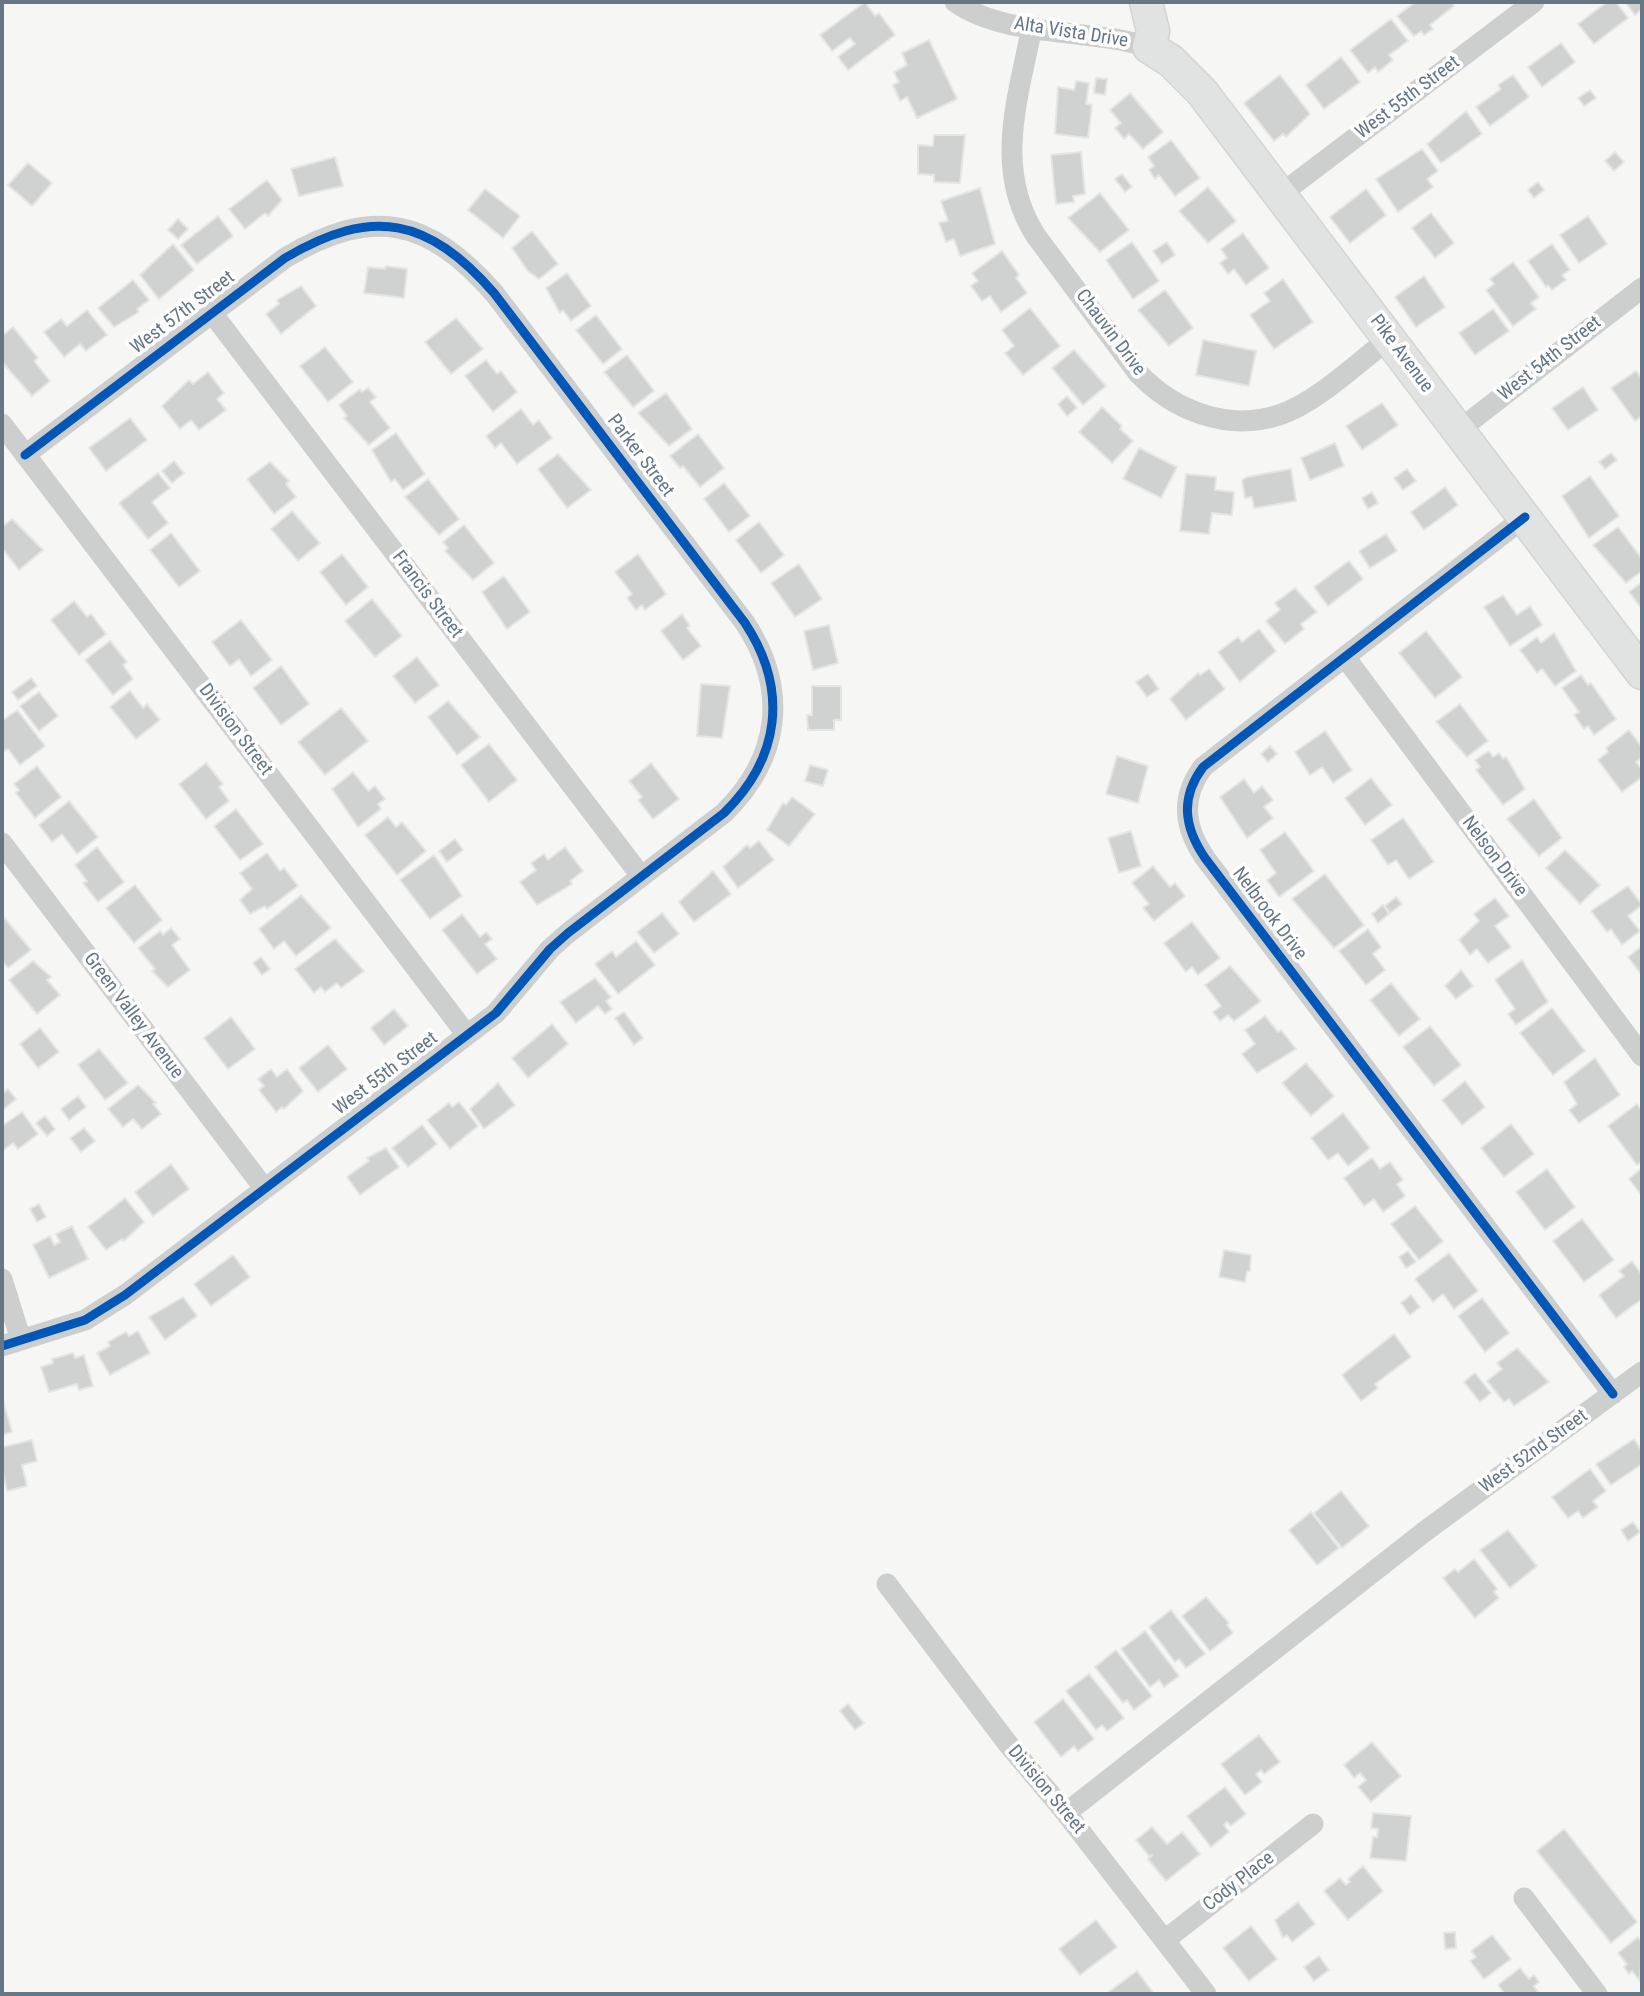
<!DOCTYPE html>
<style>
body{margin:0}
#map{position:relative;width:1644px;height:1996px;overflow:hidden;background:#f6f6f4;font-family:"Roboto Condensed",sans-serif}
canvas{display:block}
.frame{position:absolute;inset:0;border:4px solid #657685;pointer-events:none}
</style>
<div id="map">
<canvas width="1644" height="1996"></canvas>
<div class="frame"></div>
</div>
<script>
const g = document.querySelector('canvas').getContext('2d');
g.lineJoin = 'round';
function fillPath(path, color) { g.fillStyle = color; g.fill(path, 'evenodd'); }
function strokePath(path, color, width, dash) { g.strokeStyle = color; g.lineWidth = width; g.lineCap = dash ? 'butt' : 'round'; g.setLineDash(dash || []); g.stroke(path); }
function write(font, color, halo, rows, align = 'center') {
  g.font = font + ' "Roboto Condensed",sans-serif'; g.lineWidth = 7; g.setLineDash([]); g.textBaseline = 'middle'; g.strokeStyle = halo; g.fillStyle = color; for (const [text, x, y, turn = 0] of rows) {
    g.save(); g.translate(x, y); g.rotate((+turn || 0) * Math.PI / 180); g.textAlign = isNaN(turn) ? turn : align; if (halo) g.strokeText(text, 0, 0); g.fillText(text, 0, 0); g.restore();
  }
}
const building = new Path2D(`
 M865,2L875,16L879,13L895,35L848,70L838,57L855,44L850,38L832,51L820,35Z
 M1415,2H1451L1454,6L1430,25L1433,29L1424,35L1421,31L1414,36L1397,16Z
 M1607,2H1616L1628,18L1594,44L1578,24Z
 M1625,2H1642V9L1635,15Z
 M1391,19L1408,41L1389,55L1393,60L1378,72L1375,67L1368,73L1350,50Z
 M929,40L957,99L917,118L907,97L900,101L893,85L899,82L894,72L907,65L902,53Z
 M1561,43L1575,62L1542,87L1528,67Z
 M1341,57L1360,82L1324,109L1306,85Z
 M1280,75L1310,114L1286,137L1283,134L1274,141L1244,103Z
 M1513,75L1529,97L1490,126L1476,107L1501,89L1498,85Z
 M1096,78L1107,79L1105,95L1094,93Z
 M1076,81L1089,83L1086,104L1092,105L1088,138L1055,134L1058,87L1074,90Z
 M1590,90L1596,98L1584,106L1578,98Z
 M1130,93L1163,132L1143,149L1129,134L1124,139L1115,128L1121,123L1110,110Z
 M1466,111L1482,134L1441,163L1427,144Z
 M934,135H965L960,183L934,182V175L918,174V145L933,146Z
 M1171,140L1200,178L1175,196L1159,175L1155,179L1149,170L1154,166L1148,157Z
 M1422,149L1438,171L1427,179L1433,187L1398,212L1376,179Z
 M1081,152L1085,194L1073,196L1074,202L1056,204L1051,155Z
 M1615,152L1624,162L1614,171L1605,161Z
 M335,157L343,186L299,196L291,169Z
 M28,163L52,183L32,206L8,185Z
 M1122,174L1132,187L1125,192L1115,179Z
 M267,180L282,200L268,216L265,213L245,229L229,209Z
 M1538,182L1544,190L1534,198L1528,190Z
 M1208,187L1236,221L1208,243L1179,211Z
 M980,188L995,244L960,256L954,239L946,242L939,223L948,221L941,201Z
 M485,189L520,216L503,238L468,210Z
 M1366,189L1386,215L1350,243L1330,217Z
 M1100,193L1129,230L1100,252L1068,218Z
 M1431,213L1454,243L1435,258L1412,228Z
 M218,216L233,236L197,264L181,245Z
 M1588,216L1607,244L1579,263L1560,235Z
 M178,219L188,229L178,239L168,230Z
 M532,231L558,264L539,279L528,271L512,248Z
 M1243,233L1269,268L1246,285L1234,269L1228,274L1220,263L1227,258L1221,249Z
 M1132,242L1159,281L1133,299L1106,260Z
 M1167,242L1175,255L1162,264L1153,251Z
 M173,244L194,270L159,299L140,275Z
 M1552,244L1570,270L1562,275L1566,280L1552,290L1548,285L1546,287L1528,261Z
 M1002,251L1019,275L1016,278L1027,293L1001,312L990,296L982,301L971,286L978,281L972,273Z
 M1513,262L1539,297L1531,303L1536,309L1513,326L1486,290L1494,284L1490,279Z
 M386,266L407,269L404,298L364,293L368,267L385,269Z
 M567,273L591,306L571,321L563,310L560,313L546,288Z
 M1424,276L1445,307L1416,327L1395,297Z
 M1283,279L1313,322L1274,349L1250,315L1270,301L1264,293Z
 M133,280L149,300L137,309L139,312L114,327L98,308Z
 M301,286L316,306L281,334L266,314L279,304L277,300Z
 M1165,290L1193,328L1169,346L1138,310Z
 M1030,308L1060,346L1023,375L1005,353L1014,346L1002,330Z
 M1493,309L1509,331L1475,355L1459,333Z
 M87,310L107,335L86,351L80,344L64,357L44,332L61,319L67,326Z
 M596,315L622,349L603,364L576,330Z
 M456,318L483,349L451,374L425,342Z
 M13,327L38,358L34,361L50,381L32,396L2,362V336Z
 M1203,340L1256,351L1249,386L1196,375Z
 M325,347L353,382L328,402L300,366Z
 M1074,350L1106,386L1083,405L1052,368Z
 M627,355L654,391L633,407L604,372Z
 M486,360L497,374L501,371L517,392L493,412L465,376Z
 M1636,371L1642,379V416L1635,421L1611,388Z
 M208,372L224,393L217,399L226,410L199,430L191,420L180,429L162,406L189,380L193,384Z
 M1583,387L1598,410L1568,430L1552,408Z
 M368,388L376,397L370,402L390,428L369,445L344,418L347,416L339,405L360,389L362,392Z
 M666,393L692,429L669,446L638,413Z
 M1067,396L1077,408L1067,416L1058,404Z
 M1382,403L1398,425L1362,450L1346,426Z
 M1102,407L1122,426L1120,429L1133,441L1112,463L1079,432Z
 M521,409L533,425L539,420L552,438L517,464L501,443L495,448L486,436Z
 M130,418L147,440L106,471L89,448Z
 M396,433L425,474L403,490L395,479L391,482L372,450Z
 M698,434L724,468L700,487L683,466L680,468L670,456Z
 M1335,443L1344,466L1310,480L1301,458Z
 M1139,448L1177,467L1161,498L1123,479Z
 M1611,453L1617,460L1605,469L1599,462Z
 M558,454L591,490L567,508L538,469Z
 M174,461L184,473L172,483L162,471Z
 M270,462L289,481L286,484L296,497L274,514L247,479Z
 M1291,469L1296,501L1254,508L1252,497L1245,498L1242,480L1247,477Z
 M1407,469L1416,481L1403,490L1394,478Z
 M158,473L170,488L152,502L168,523L148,539L119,503Z
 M1186,474L1216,477L1215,490L1234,492L1232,515L1212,513L1209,534L1180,531Z
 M1590,476L1619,516L1589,538L1562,496Z
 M428,479L459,519L439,535L405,497Z
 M724,483L750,516L729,532L704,499Z
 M1445,487L1458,505L1424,530L1411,512Z
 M1372,492L1378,503L1368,509L1362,498Z
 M292,511L320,543L298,561L271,529Z
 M12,519L43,550L19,570L2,548V527Z
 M759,522L784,555L761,573L736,540Z
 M464,525L494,563L473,580L445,551L448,548L443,542Z
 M1618,527L1642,559V571L1626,583L1593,545Z
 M171,533L200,571L179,587L150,550Z
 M1386,534L1397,551L1370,568L1359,551Z
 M342,554L368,587L346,605L320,572Z
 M638,554L666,594L645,610L642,605L636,610L627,598L632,594L615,572Z
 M1349,561L1363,579L1328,606L1314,587Z
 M799,564L822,599L795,617L771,583Z
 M504,576L530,612L507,629L482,592Z
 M1642,582V609L1629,592Z
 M1295,588L1317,612L1301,624L1304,629L1285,644L1266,621L1280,610L1275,603Z
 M1503,595L1517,615L1530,606L1542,625L1510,646L1484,607Z
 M372,599L402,636L375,657L345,621Z
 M74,601L87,617L91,614L106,634L79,655L51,620Z
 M682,614L690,626L687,628L701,646L683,660L661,631Z
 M241,620L272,660L251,676L239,659L230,666L212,642Z
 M829,625L838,663L813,670L804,631Z
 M1259,629L1276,651L1240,682L1218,652L1238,637L1242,642Z
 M1426,631L1462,677L1435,698L1399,653Z
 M1554,633L1576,671L1555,686L1542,669L1537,673L1520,650L1537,637L1541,643Z
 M110,641L127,662L123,665L133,679L113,695L85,660Z
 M417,657L439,685L415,703L393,676Z
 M281,666L309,704L281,725L253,688Z
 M1209,669L1225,689L1186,720L1170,699L1198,673L1200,675Z
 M1148,674L1159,689L1147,697L1136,682Z
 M1581,675L1588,685L1591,683L1616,719L1594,735L1588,726L1584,729L1574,715L1579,712L1562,688Z
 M31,678L37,686L18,700L12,692Z
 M701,684L730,686L722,738L697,736Z
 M812,686H841V720H834V730H808L807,715H812Z
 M130,691L143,708L147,704L160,720L136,739L110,707Z
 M39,692L58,716L39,731L20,706Z
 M448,701L480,737L457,755L428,717Z
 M1460,704L1488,741L1467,757L1436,722Z
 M341,708L368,741L325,775L298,742Z
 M17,710L45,746L20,765L8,749L5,751L2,747V721Z
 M1629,730L1642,747V757L1636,762L1642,770V777L1622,792L1598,760L1608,752L1606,748Z
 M1325,731L1352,770L1333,783L1322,767L1310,775L1295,752Z
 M489,744L517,780L489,802L461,765Z
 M1270,746L1277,754L1268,762L1261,754Z
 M1489,751L1493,757L1499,753L1503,759L1506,757L1525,789L1503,805L1476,770L1480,767L1475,760Z
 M1117,756L1148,766L1138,803L1106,794Z
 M206,763L223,784L219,787L229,801L206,819L179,784Z
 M651,763L679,799L653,819L638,800L642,797L629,781Z
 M810,765L828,770L823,786L805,781Z
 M37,766L61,797L35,818L16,793L19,790L14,784Z
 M353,772L368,791L375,786L385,799L378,804L381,809L358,827L332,789Z
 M1371,778L1392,805L1365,825L1345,798Z
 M1244,779L1254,793L1262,786L1273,800L1264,807L1273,818L1247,838L1220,797Z
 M792,797L815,814L789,846L767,830L783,803L786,805Z
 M1534,799L1562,838L1539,856L1507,819Z
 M69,801L98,837L77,854L62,834L52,842L39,825Z
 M236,809L263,844L240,860L214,826Z
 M388,817L396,827L402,822L426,851L397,875L365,835Z
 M1403,818L1434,862L1409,879L1396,860L1388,865L1371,840Z
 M1131,831L1141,866L1119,873L1108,838Z
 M1285,832L1314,871L1279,897L1267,880L1276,873L1260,850Z
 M455,839L463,850L447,862L439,851Z
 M759,841L774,860L738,888L723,867L747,845L750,848Z
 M97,847L124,882L98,902L83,883L87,881L75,865Z
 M565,847L583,871L570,881L572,884L537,905L520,882L536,870L531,863L544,854L548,860Z
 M1565,850L1600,885L1580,904L1546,868Z
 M267,853L280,871L284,868L298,886L267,909L265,906L250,914L240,900L252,889L240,873Z
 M434,855L462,896L430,919L400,880Z
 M1153,866L1170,887L1175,883L1185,896L1154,921L1143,908L1149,904L1132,883Z
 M713,871L731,894L694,922L679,902Z
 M1325,874L1364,925L1334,948L1292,899Z
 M135,885L162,920L134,943L106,908Z
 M1628,886L1642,905L1628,916L1640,931L1622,945L1611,929L1607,932L1591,911Z
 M301,895L331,928L296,956L284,941L274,949L259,929Z
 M1396,897L1402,904L1390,913L1385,906Z
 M1495,898L1509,916L1495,926L1511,947L1488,963L1477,949L1470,955L1459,940L1479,921L1474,914Z
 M1383,905L1389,914L1378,923L1372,914Z
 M662,913L679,934L654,953L637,932Z
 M462,914L480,937L486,932L492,939L485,944L497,959L477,974L442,930Z
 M2,915L31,950L8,968L2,960Z
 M1192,922L1220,958L1198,975L1192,967L1186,972L1164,943Z
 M171,928L180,939L172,945L190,970L168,987L152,971L155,969L138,948L160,931L163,935Z
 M1368,929L1381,947L1373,954L1385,970L1366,985L1339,951Z
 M335,939L364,971L341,988L337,983L325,992L321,987L314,993L295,969Z
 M636,941L655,965L618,994L595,964L612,951L616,957Z
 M1642,946V975L1628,957Z
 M261,957L270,969L262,975L253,963Z
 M1522,960L1548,1002L1516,1025L1508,1014L1515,1009L1495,980Z
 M33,961L51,977L47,980L60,995L37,1014L9,980Z
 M1230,966L1261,1001L1234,1021L1228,1015L1220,1021L1213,1012L1221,1006L1205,985Z
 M1461,970L1473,986L1456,999L1445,986Z
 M595,978L611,997L606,1001L612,1009L605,1014L598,1006L576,1023L560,1002Z
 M1391,983L1420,1019L1399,1036L1370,1000Z
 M1552,1008L1585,1051L1553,1075L1520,1033Z
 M394,1009L408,1026L384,1045L371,1028Z
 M624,1012L643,1038L634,1045L615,1018Z
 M1265,1016L1278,1032L1281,1030L1296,1049L1257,1073L1242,1054L1255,1044L1245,1030Z
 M231,1017L255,1049L228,1069L204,1038Z
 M552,1024L568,1044L528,1078L512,1058Z
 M1430,1026L1461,1065L1434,1086L1403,1047Z
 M40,1028L59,1052L38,1068L20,1044Z
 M328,1045L347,1069L318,1092L299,1068Z
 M99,1049L128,1083L105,1100L78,1065Z
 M1595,1058L1620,1095L1579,1123L1569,1110L1577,1104L1564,1082Z
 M1306,1063L1334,1096L1311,1116L1282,1083Z
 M271,1069L277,1077L287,1069L303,1091L284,1109L282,1107L276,1112L259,1090L264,1086L258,1079Z
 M1465,1081L1485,1107L1462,1125L1442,1100Z
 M498,1083L515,1105L484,1129L470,1109Z
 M138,1085L156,1103L153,1104L161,1114L142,1129L133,1119L123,1127L108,1109Z
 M8,1089L16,1099L2,1111V1094Z
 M78,1096L86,1107L69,1120L61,1109Z
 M459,1102L478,1126L450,1149L427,1120L449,1103L452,1107Z
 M1637,1104L1642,1111V1161L1637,1165L1608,1126Z
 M22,1112L38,1134L18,1149L13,1143L2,1151V1126Z
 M1343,1113L1370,1148L1348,1166L1338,1153L1328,1160L1311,1138Z
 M45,1116L55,1129L47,1136L36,1123Z
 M1511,1124L1534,1154L1504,1177L1481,1148Z
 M422,1125L437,1144L408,1167L392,1148Z
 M84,1128L95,1141L81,1152L70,1138Z
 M386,1148L399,1167L360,1195L347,1177L369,1161L367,1158Z
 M1372,1158L1380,1169L1390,1162L1403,1180L1397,1184L1405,1196L1383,1212L1374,1199L1364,1206L1344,1178Z
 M171,1164L189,1189L153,1216L135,1192Z
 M1642,1168V1196L1629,1179Z
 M1547,1169L1575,1207L1545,1230L1516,1192Z
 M125,1198L144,1222L124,1241L122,1239L106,1250L88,1227Z
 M39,1204L46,1217L37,1222L30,1209Z
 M1415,1206L1443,1241L1419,1260L1391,1224Z
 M1582,1219L1614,1260L1584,1282L1553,1241Z
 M72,1226L88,1259L49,1278L33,1245L50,1236L54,1245L60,1242L56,1234Z
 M1224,1250L1251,1255L1250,1271H1247L1245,1282L1219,1277Z
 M1408,1251L1416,1262L1406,1268L1399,1257Z
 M1449,1253L1478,1291L1454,1309L1443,1294L1433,1302L1415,1279Z
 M233,1255L250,1277L211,1306L194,1284Z
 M1632,1261L1642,1275V1299L1616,1318L1599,1295L1624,1276L1619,1271Z
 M1411,1295L1420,1307L1410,1315L1401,1303Z
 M183,1297L197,1316L165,1340L149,1317Z
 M1482,1298L1509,1333L1485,1352L1458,1316Z
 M138,1331L150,1353L110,1375L97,1353L110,1346L108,1342L126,1332L129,1336Z
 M1394,1334L1411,1357L1375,1384L1378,1388L1361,1401L1342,1375Z
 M1517,1348L1549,1382L1514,1406L1509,1399L1504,1402L1487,1381L1502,1369L1497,1363Z
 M73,1353L75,1358L84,1355L93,1386L79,1390L77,1384L49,1392L41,1367L53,1363L52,1359Z
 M1475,1373L1491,1393L1480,1402L1464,1382Z
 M2,1396L12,1432L2,1435Z
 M1634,1439L1642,1451V1464L1611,1485L1596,1464Z
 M32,1440L37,1461L22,1465L27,1486L7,1491L2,1469V1447Z
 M1590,1469L1606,1491L1593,1501L1598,1507L1583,1518L1578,1511L1568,1518L1552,1497Z
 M1341,1491L1369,1526L1342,1548L1314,1513Z
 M1311,1512L1339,1548L1317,1565L1289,1530Z
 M1633,1522L1640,1532L1628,1541L1621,1530Z
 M1508,1530L1537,1566L1510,1588L1480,1550Z
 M1474,1559L1497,1589L1494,1592L1499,1598L1475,1618L1443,1578L1455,1569L1458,1572Z
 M1206,1597L1229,1623L1227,1625L1233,1633L1210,1651L1182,1616Z
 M1171,1610L1205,1654L1186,1668L1179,1659L1175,1662L1149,1627Z
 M1145,1631L1179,1676L1164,1687L1159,1680L1150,1687L1121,1649Z
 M1116,1650L1152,1696L1134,1710L1127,1700L1123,1703L1095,1667Z
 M1089,1674L1124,1718L1107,1731L1102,1725L1096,1730L1066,1691Z
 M1063,1699L1094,1739L1078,1751L1074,1746L1061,1757L1034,1722Z
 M848,1704L864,1723L855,1730L840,1711Z
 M1259,1735L1280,1762L1264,1774L1261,1770L1256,1774L1262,1782L1245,1795L1221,1764Z
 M1372,1742L1401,1776L1371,1802L1358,1787L1366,1780L1360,1773L1354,1778L1344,1765Z
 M1225,1787L1246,1814L1231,1826L1227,1822L1224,1825L1229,1832L1211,1847L1187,1816Z
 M1373,1813L1411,1816L1406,1861L1370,1858L1373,1837H1377L1378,1829L1371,1828Z
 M1152,1827L1167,1844L1182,1832L1200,1854L1166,1881L1148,1859L1152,1855L1149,1856L1136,1840Z
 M1564,1829L1637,1922L1611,1943L1537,1851Z
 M1363,1866L1383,1891L1348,1920L1324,1891L1340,1878L1346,1885L1350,1882L1348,1879Z
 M1298,1902L1315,1924L1292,1942L1287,1935L1283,1938L1275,1920Z
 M1096,1920L1117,1947L1080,1975L1059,1949Z
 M1251,1926L1277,1959L1249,1981L1223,1948Z
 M1455,1932L1456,1948L1445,1949L1444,1933Z
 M1492,1935L1511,1959L1484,1979L1470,1961L1476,1957L1471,1951Z
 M1638,1937L1642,1943L1640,1981L1632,1971L1629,1974L1624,1967L1627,1964L1618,1953Z
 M1319,1956L1329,1970L1314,1981L1304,1967Z
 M1520,1968L1529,1979L1534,1975L1539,1982L1534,1986L1539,1994H1505L1498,1985Z
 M1137,1971L1154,1994H1106Z`);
fillPath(building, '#d0d1d1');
strokePath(building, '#e5e5e4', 2);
const secondary = new Path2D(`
 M1146,2L1153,31L1149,47L1171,61L1202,92L1642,673`);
strokePath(secondary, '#d2d4d4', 35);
strokePath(new Path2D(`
 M955,2C1006,38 1089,28 1149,47
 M1032,27C1018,98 993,170 1036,236L1138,373C1173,410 1227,432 1279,415C1316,403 1357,363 1389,339
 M1281,194L1534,2
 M212,313L641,876
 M2,424L467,1035
 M1459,430L1642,288
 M1525,517L1203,767C1180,798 1184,827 1205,858L1613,1394
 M1345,657L1642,1056
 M2,843L264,1188
 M2,1279L21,1340
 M2,1346L85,1320L125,1295L496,1013L550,949L568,933L724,813C780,758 789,690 745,623L494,293C428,218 373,206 285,258L25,455
 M887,1584L1008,1744L1066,1813L1206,1994
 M1066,1813L1424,1532L1642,1372
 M1524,1898L1597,1994
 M1165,1940L1313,1824`), '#cdcfcf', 21);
strokePath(secondary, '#e1e2e2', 32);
strokePath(new Path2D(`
 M1525,517L1203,767C1180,798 1184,827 1205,858L1613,1394
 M2,1346L85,1320L125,1295L496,1013L550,949L568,933L724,813C780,758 789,690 745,623L494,293C428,218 373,206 285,258L25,455`), '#0057b8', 9);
write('19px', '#657685', '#fff', [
 ["Alta Vista Drive",1071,33,9],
 ["West 55th Street",1408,98,-37],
 ["West 57th Street",183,313,-37],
 ["Chauvin Drive",1110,333,53],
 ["Pike Avenue",1401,354,53],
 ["West 54th Street",1550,359,-38],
 ["Parker Street",640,456,53],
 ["Francis Street",427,595,53],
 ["Division Street",235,730,53],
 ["Nelson Drive",1494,857,53],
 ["Nelbrook Drive",1269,914,53],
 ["Green Valley Avenue",133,1016,53],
 ["West 55th Street",386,1074,-37],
 ["West 52nd Street",1534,1452,-36],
 ["Division Street",1046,1790,50],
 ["Cody Place",1239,1882,-38]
]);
</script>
